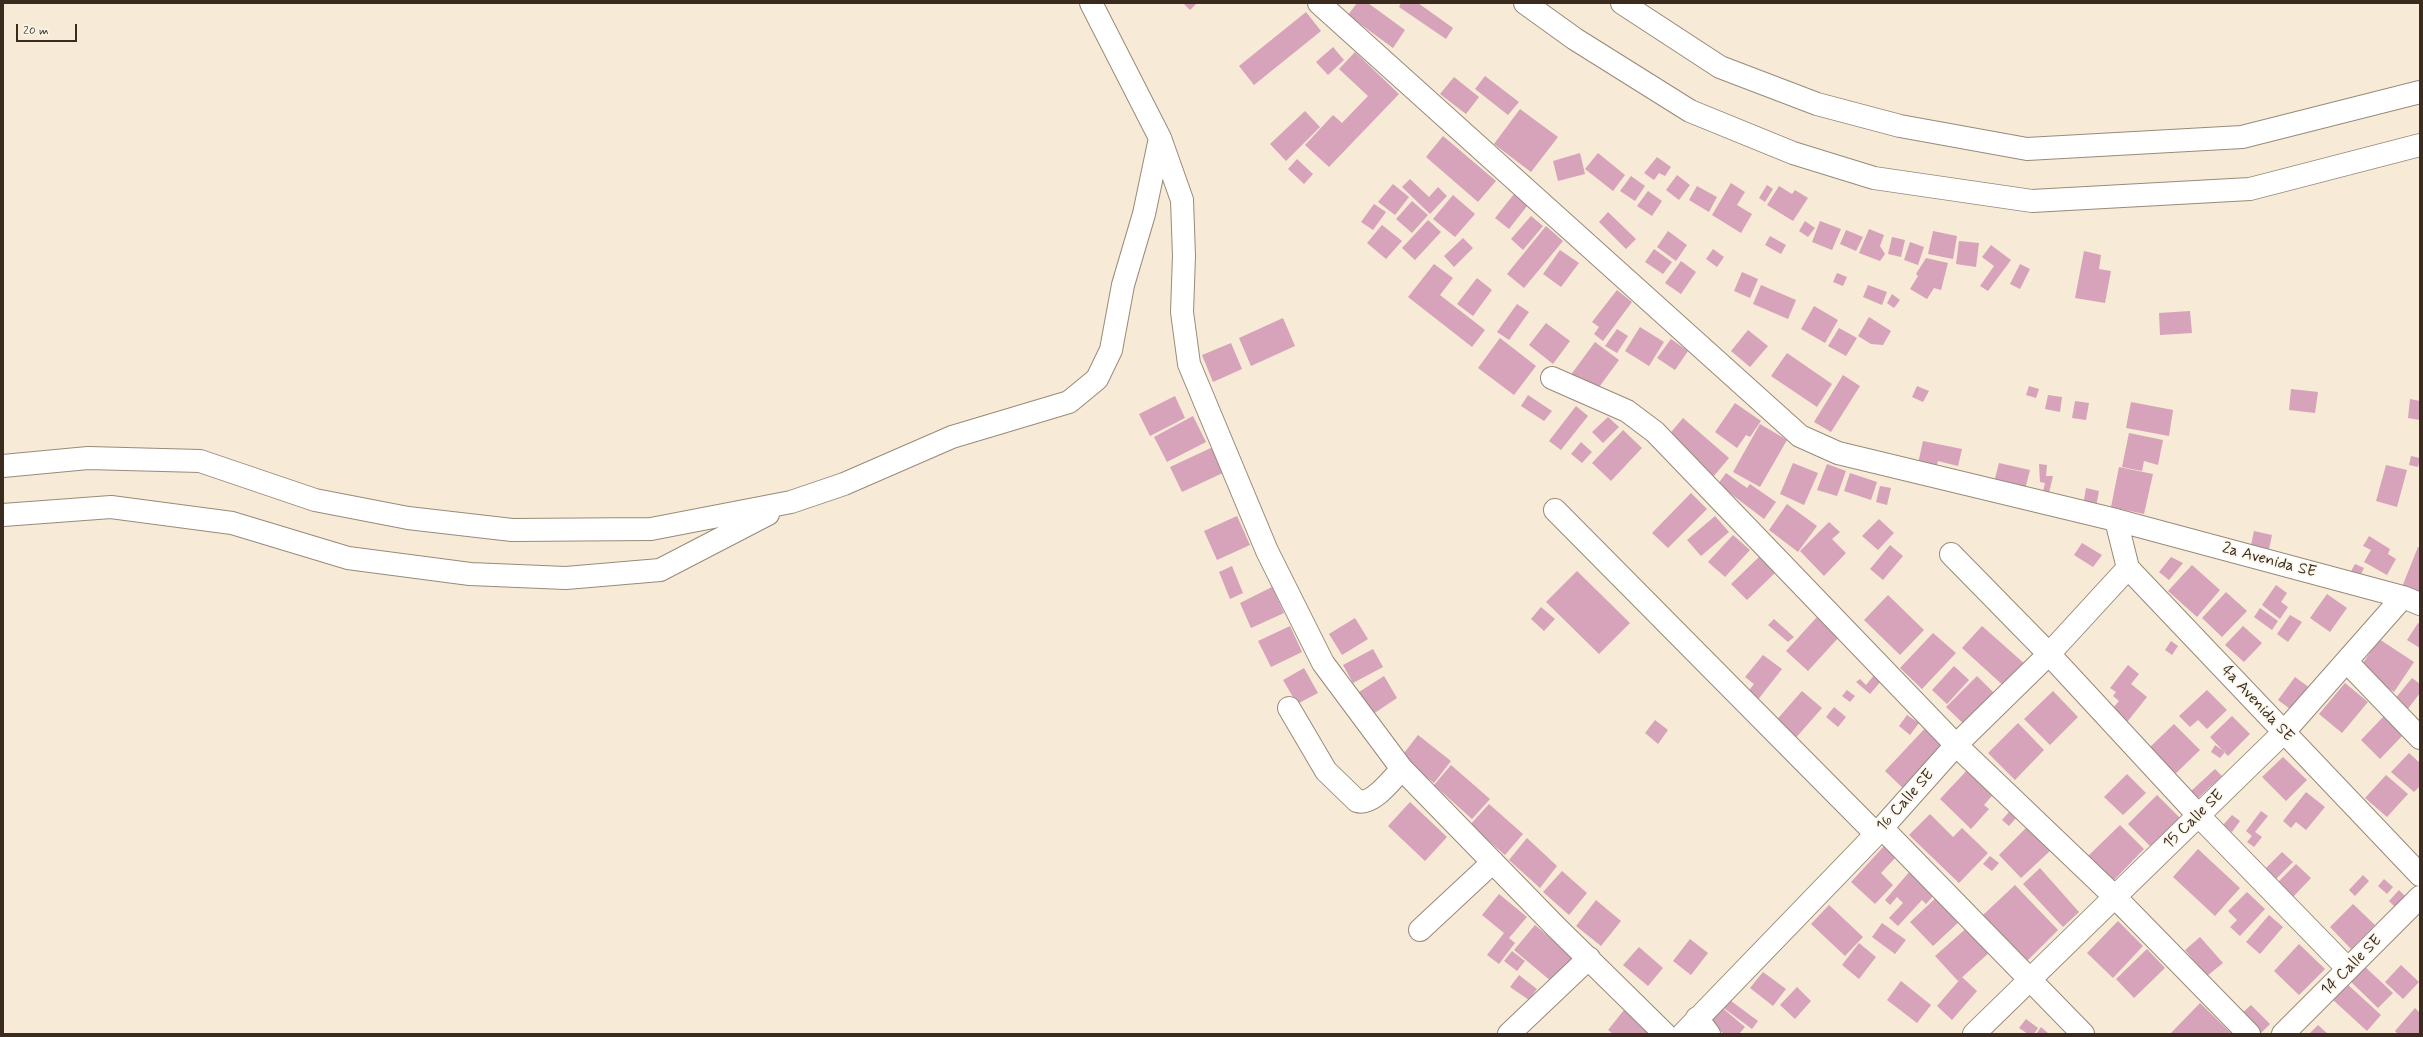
<!DOCTYPE html>
<style>
body{margin:0}
#map{position:relative;width:2423px;height:1037px;overflow:hidden;background:#f7ead6;font-family:Mynerve,sans-serif}
canvas{display:block}
.frame{position:absolute;inset:0;border:4px solid #3b2a1e;pointer-events:none}
.scale{position:absolute;left:16px;top:24px;width:61px;height:18px;box-sizing:border-box;border:2px solid #3b2a1e;border-top:0;padding-left:5px;font-size:12px;line-height:14px;white-space:nowrap;color:#3b2a1e;-webkit-text-stroke:3px #fbf7ec;paint-order:stroke}
</style>
<div id="map">
<canvas width="2423" height="1037"></canvas>
<div class="frame"></div>
<div class="scale">20 m</div>
</div>
<script>
const g = document.querySelector('canvas').getContext('2d');
g.lineJoin = 'round';
function fillPath(path, color) { g.fillStyle = color; g.fill(path, 'evenodd'); }
function strokePath(path, color, width, dash) { g.strokeStyle = color; g.lineWidth = width; g.lineCap = dash ? 'butt' : 'round'; g.setLineDash(dash || []); g.stroke(path); }
function write(font, color, halo, rows, align = 'center') {
  g.font = font + ' Mynerve,sans-serif'; g.lineWidth = 3.5; g.setLineDash([]); g.textBaseline = 'middle'; g.strokeStyle = halo; g.fillStyle = color; for (const [text, x, y, turn = 0] of rows) {
    g.save(); g.translate(x, y); g.rotate((+turn || 0) * Math.PI / 180); g.textAlign = isNaN(turn) ? turn : align; if (halo) g.strokeText(text, 0, 0); g.fillText(text, 0, 0); g.restore();
  }
}
fillPath(new Path2D(`
 M1183,3H1197L1190,10Z
 M1357,3H1368L1405,30L1393,48L1348,15Z
 M1401,3H1418L1453,28L1446,39L1399,7Z
 M1306,12L1321,31L1254,85L1239,66Z
 M1333,47L1344,60L1328,75L1316,62Z
 M1355,52L1399,94L1329,167L1305,145L1333,115L1342,123L1368,96L1339,69Z
 M1485,76L1519,102L1508,115L1475,89Z
 M1454,77L1479,97L1466,114L1440,94Z
 M1520,109L1558,137L1531,172L1494,144Z
 M1305,111L1320,127L1286,161L1270,144Z
 M1443,136L1496,181L1478,202L1426,157Z
 M1580,153L1585,174L1558,181L1553,161Z
 M1598,153L1625,175L1613,191L1585,169Z
 M1657,157L1671,167L1665,176L1659,173L1654,180L1644,173Z
 M1297,159L1313,174L1304,184L1288,169Z
 M1677,175L1690,185L1679,200L1666,190Z
 M1631,176L1645,186L1635,201L1620,191Z
 M1410,179L1429,197L1438,187L1447,196L1430,214L1402,187Z
 M1731,183L1745,192L1737,205L1752,214L1741,233L1712,215Z
 M1393,184L1409,197L1395,215L1378,202Z
 M1767,185L1773,189L1765,202L1759,198Z
 M1697,186L1717,197L1709,212L1689,200Z
 M1779,186L1792,194L1795,190L1808,198L1793,221L1767,205Z
 M1648,191L1662,201L1652,216L1637,206Z
 M1514,194L1528,205L1509,229L1495,218Z
 M1453,195L1475,214L1455,237L1433,219Z
 M1412,201L1428,215L1412,233L1396,219Z
 M1374,204L1386,212L1373,230L1361,222Z
 M1608,212L1636,239L1626,249L1599,222Z
 M1531,216L1543,226L1523,250L1511,239Z
 M1428,220L1441,232L1415,260L1402,248Z
 M1805,221L1815,228L1808,237L1799,231Z
 M1820,221L1841,229L1832,250L1812,242Z
 M1382,225L1402,241L1386,259L1367,243Z
 M1546,226L1563,241L1524,288L1507,274Z
 M1869,229L1884,235L1880,246L1885,254L1880,261L1859,253Z
 M1846,230L1863,237L1856,251L1840,244Z
 M1668,231L1687,245L1676,261L1657,247Z
 M1933,231L1957,236L1953,259L1928,254Z
 M1770,236L1786,245L1781,254L1765,245Z
 M1892,237L1905,240L1901,257L1888,254Z
 M1463,238L1473,248L1454,267L1444,256Z
 M1959,241L1979,243L1976,267L1956,264Z
 M1910,242L1924,247L1918,265L1904,260Z
 M1991,245L2011,260L1988,291L1980,286L1994,266L1982,257Z
 M1654,249L1672,262L1663,274L1645,262Z
 M1713,249L1724,257L1717,267L1706,259Z
 M1560,250L1579,263L1561,287L1543,274Z
 M2084,251L2101,255L2099,269L2111,271L2105,303L2075,298Z
 M1926,258L1948,263L1941,290L1934,288L1927,299L1910,289L1918,276L1921,279L1916,274Z
 M1681,261L1696,272L1681,294L1665,283Z
 M1434,264L1453,278L1440,295L1485,330L1472,347L1408,297Z
 M2020,264L2030,269L2020,289L2010,284Z
 M1742,272L1758,279L1750,298L1734,291Z
 M1837,273L1847,277L1843,286L1833,282Z
 M1477,278L1492,290L1473,316L1457,304Z
 M1761,285L1796,300L1788,319L1753,304Z
 M1868,285L1887,292L1882,305L1863,297Z
 M1617,290L1632,302L1603,341L1594,334L1599,327L1592,322Z
 M1892,294L1900,300L1894,308L1887,303Z
 M1517,304L1529,312L1509,340L1497,332Z
 M1814,306L1838,320L1825,343L1801,329Z
 M2190,311L2192,333L2160,335L2159,313Z
 M1869,317L1891,331L1883,345L1871,344L1858,336Z
 M1283,318L1295,346L1251,366L1239,338Z
 M1546,323L1570,341L1553,364L1529,345Z
 M1640,327L1664,342L1649,366L1625,351Z
 M1839,328L1857,338L1846,356L1828,346Z
 M1617,329L1628,336L1617,353L1605,346Z
 M1748,330L1768,346L1750,367L1731,351Z
 M1500,338L1536,366L1514,395L1478,368Z
 M1671,339L1688,351L1675,370L1657,358Z
 M1595,342L1619,360L1594,394L1570,376Z
 M1231,343L1242,369L1213,382L1202,355Z
 M1787,353L1832,384L1817,407L1771,376Z
 M1843,375L1860,386L1831,432L1814,422Z
 M1917,386L1929,391L1923,402L1912,397Z
 M2029,386L2039,389L2036,398L2026,395Z
 M2291,389L2318,392L2315,413L2289,410Z
 M1528,395L1552,411L1544,421L1521,406Z
 M2048,395L2062,397L2060,412L2045,409Z
 M1175,396L1185,418L1150,436L1139,414Z
 M2410,399L2420,401V420L2408,418Z
 M2075,401L2089,403L2086,420L2072,418Z
 M2131,402L2173,410L2169,436L2126,428Z
 M1735,403L1761,421L1750,437L1746,435L1737,448L1715,432Z
 M1576,406L1588,416L1561,450L1549,441Z
 M1193,416L1206,442L1167,462L1154,437Z
 M1608,417L1619,427L1603,443L1592,432Z
 M1683,418L1729,458L1713,477L1667,437Z
 M1760,424L1787,440L1760,487L1733,472Z
 M1623,430L1642,448L1611,481L1592,463Z
 M2129,433L2163,440L2158,465L2144,461L2142,471L2122,467Z
 M1923,441L1962,449L1958,466L1938,461L1935,472L1917,468Z
 M1581,442L1592,452L1582,463L1571,454Z
 M1213,447L1225,472L1182,492L1170,467Z
 M2411,456L2420,458L2418,467L2409,465Z
 M1793,463L1818,473L1804,505L1780,494Z
 M1999,463L2030,470L2025,489L1994,482Z
 M1827,464L1846,471L1837,496L1817,490Z
 M2039,464L2047,465L2046,476H2053L2049,493L2043,492L2045,483L2040,482Z
 M2386,465L2407,470L2397,507L2376,501Z
 M2119,467L2153,474L2144,514L2111,507Z
 M1726,473L1747,488L1750,484L1776,502L1764,519L1718,484Z
 M1850,473L1877,482L1871,500L1844,491Z
 M1880,486L1891,488L1887,505L1876,502Z
 M2086,488L2099,491L2096,507L2083,505Z
 M1691,493L1707,509L1668,548L1652,533Z
 M1787,504L1817,526L1798,552L1769,530Z
 M1237,516L1250,545L1217,560L1204,531Z
 M1715,516L1729,532L1701,556L1687,540Z
 M1879,519L1894,533L1878,550L1862,536Z
 M1829,522L1840,532L1832,539L1846,553L1824,576L1800,551Z
 M2254,531L2272,535L2269,549L2251,545Z
 M1733,535L1750,550L1725,577L1708,562Z
 M2369,536L2390,549L2388,554L2396,559L2387,575L2364,562L2371,550L2363,546Z
 M2082,543L2102,555L2093,567L2074,555Z
 M1890,545L1903,556L1883,580L1870,569Z
 M2418,547H2420V594L2402,587Z
 M1760,556L1776,572L1747,600L1731,584Z
 M2171,557L2183,563L2169,580L2159,572Z
 M2355,564L2364,568L2359,578L2350,573Z
 M2192,565L2220,590L2197,617L2168,591Z
 M1232,566L1243,593L1230,599L1219,572Z
 M1577,571L1630,623L1599,654L1546,602Z
 M2276,585L2287,593L2281,602L2288,607L2280,619L2262,605Z
 M1272,587L1284,613L1251,628L1240,603Z
 M2226,592L2247,611L2222,637L2202,618Z
 M2327,594L2347,608L2330,632L2310,618Z
 M1888,595L1924,630L1900,655L1864,620Z
 M1541,607L1555,619L1544,631L1531,619Z
 M2260,608L2278,621L2272,630L2254,617Z
 M2290,615L2302,622L2288,642L2277,634Z
 M1817,617L1839,637L1808,671L1786,651Z
 M1355,618L1368,639L1342,655L1329,634Z
 M1774,619L1794,637L1788,642L1768,625Z
 M2418,623L2420,624V648L2407,640Z
 M1290,626L1302,652L1271,667L1258,641Z
 M1982,626L2026,665L2006,688L1962,648Z
 M2243,626L2262,643L2244,662L2225,645Z
 M1933,633L1956,653L1922,689L1900,668Z
 M2379,639L2414,662L2394,692L2359,669Z
 M2171,641L2178,646L2172,655L2165,650Z
 M1373,649L1383,667L1353,683L1343,665Z
 M1763,655L1782,669L1753,706L1743,698L1754,684L1745,677Z
 M2128,665L2139,674L2131,684L2147,697L2127,722L2112,709L2119,701L2113,696L2116,692L2110,688Z
 M1954,666L1969,680L1947,704L1932,690Z
 M1304,668L1318,693L1297,704L1283,680Z
 M1875,674L1882,680L1870,694L1856,682L1860,679L1866,685Z
 M1384,676L1397,698L1373,714L1359,692Z
 M1977,676L2000,699L1969,729L1946,707Z
 M2295,677L2310,688L2293,711L2278,700Z
 M2412,678L2420,684V693L2407,710L2394,700Z
 M2345,683L2368,702L2342,733L2319,714Z
 M1847,690L1855,696L1850,702L1842,696Z
 M2207,690L2227,710L2207,729L2198,720L2190,727L2179,716Z
 M1802,691L1822,708L1793,741L1773,724Z
 M2053,691L2078,717L2050,745L2024,719Z
 M1834,707L1846,717L1838,727L1826,717Z
 M1907,715L1919,723L1910,735L1899,726Z
 M2232,716L2250,734L2228,756L2210,737Z
 M2384,716L2404,734L2380,759L2361,740Z
 M1655,720L1668,730L1658,744L1645,733Z
 M2018,723L2044,750L2015,780L1988,753Z
 M1929,724L1952,747L1908,793L1885,771Z
 M2174,724L2200,750L2173,776L2147,750Z
 M1418,735L1451,761L1434,783L1401,757Z
 M2215,745L2225,752L2220,758L2211,752Z
 M2409,753L2420,763V786L2414,792L2391,772Z
 M2283,757L2307,780L2286,801L2262,777Z
 M1451,765L1490,799L1472,819L1434,785Z
 M1971,766L1997,790L1984,805L1989,809L1971,829L1940,799Z
 M2215,769L2222,776L2197,799L2190,792Z
 M2127,774L2146,793L2123,815L2104,797Z
 M2386,775L2408,794L2387,817L2365,798Z
 M2306,792L2325,807L2306,830L2296,822L2291,828L2283,821Z
 M2157,795L2180,818L2151,847L2128,824Z
 M1410,802L1447,837L1425,861L1388,826Z
 M1489,804L1523,834L1505,855L1470,825Z
 M2261,811L2268,816L2255,832L2262,837L2254,847L2247,842L2252,836L2246,831Z
 M2009,812L2016,818L2009,826L2002,820Z
 M1930,814L1953,837L1962,828L1988,853L1959,883L1909,835Z
 M2232,815L2240,821L2232,832L2223,825Z
 M2120,825L2144,849L2112,882L2087,857Z
 M2028,826L2051,850L2021,878L1999,855Z
 M1527,838L1557,866L1540,888L1509,860Z
 M1885,845L1897,856L1881,873L1893,885L1875,904L1851,882Z
 M2198,849L2240,888L2215,916L2173,877Z
 M2282,852L2293,862L2275,880L2264,870Z
 M1990,856L1999,863L1992,871L1983,864Z
 M2296,864L2311,878L2293,897L2278,882Z
 M2040,868L2079,912L2063,927L2023,884Z
 M1911,870L1936,893L1926,904L1922,900L1898,926L1889,918L1903,903L1897,897L1890,905L1885,900Z
 M1562,871L1587,893L1569,915L1543,892Z
 M2363,875L2369,881L2355,896L2349,890Z
 M2384,879L2393,887L2387,894L2378,886Z
 M2015,885L2058,930L2027,961L1983,915Z
 M2399,890L2405,896L2395,907L2389,901Z
 M2247,892L2265,909L2240,936L2230,927L2237,920L2228,911Z
 M1499,894L1527,917L1509,938L1515,943L1499,964L1487,955L1504,933L1482,915Z
 M1938,896L1961,920L1933,946L1910,922Z
 M1596,900L1621,921L1601,946L1576,926Z
 M2353,904L2375,925L2351,949L2330,927Z
 M1829,905L1863,937L1845,956L1811,924Z
 M2269,915L2283,927L2260,954L2246,942Z
 M2118,921L2143,946L2113,978L2087,953Z
 M1882,923L1906,940L1895,954L1872,937Z
 M1535,925L1573,957L1552,982L1514,950Z
 M1970,925L1992,950L1958,981L1935,956Z
 M2200,937L2223,963L2207,976L2185,950Z
 M1690,939L1708,953L1691,975L1673,961Z
 M1859,943L1876,957L1859,979L1842,965Z
 M2299,944L2325,969L2299,995L2274,971Z
 M1639,947L1663,968L1648,986L1623,965Z
 M2147,949L2165,968L2134,998L2116,979Z
 M1512,951L1525,961L1517,971L1504,961Z
 M2363,965L2393,993L2378,1008L2349,980Z
 M2401,965L2419,982L2403,999L2385,982Z
 M1763,972L1786,989L1773,1006L1750,988Z
 M1519,975L1537,989L1529,1000L1510,987Z
 M1962,977L1977,991L1952,1020L1937,1006Z
 M1901,981L1931,1005L1917,1023L1887,1000Z
 M2346,983L2381,1015L2367,1031L2332,999Z
 M1797,987L1811,1001L1795,1019L1780,1005Z
 M1727,998L1758,1021L1752,1029L1721,1006Z
 M2200,1003L2232,1034H2170Z
 M2251,1005L2270,1024L2260,1034L2240,1015Z
 M1720,1006L1745,1027L1739,1034H1724L1708,1021Z
 M2415,1008L2420,1013V1034H2398L2395,1031Z
 M1624,1010L1652,1034H1613L1608,1030Z
 M2026,1019L2038,1028L2034,1034H2028L2019,1028Z
 M2318,1025L2328,1034H2309Z
 M2041,1027L2049,1034H2036Z`), '#d6a3ba');
const minor = new Path2D(`
 M1091,3L1160,138L1182,200L1184,256L1182,312L1189,364L1267,551L1323,663L1402,769L1556,927L1665,1034
 M1319,3L1800,436L1838,453L2116,520L2403,597L2420,604
 M1552,378L1627,411L1655,432L1956,745L2115,897L2249,1034
 M3,466L88,458L200,461L315,500L408,518L512,530L651,529L791,502L844,484L952,437L1069,402L1097,379L1111,350L1123,285L1144,214L1160,138
 M1555,510L1876,834
 M3,515L111,507L232,523L348,558L470,574L566,578L660,570L768,514
 M2116,520L2128,568L2420,875
 M1951,554L2049,654L2199,816L2348,969
 M2347,662L2420,738
 M1289,708L1326,771L1357,801C1373,806 1392,779 1402,769
 M1882,828L2083,1034
 M1420,930L1493,862
 M1697,1018L1709,1034
 M1509,1034L1589,958
 M1683,1034L1882,828L1956,745L2049,654L2128,568
 M1974,1034L2283,733L2403,597
 M2283,1034L2420,897`);
const highway = new Path2D(`
 M1525,3L1575,39L1690,111L1793,153L1874,178L2032,201L2250,189L2420,145
 M1622,3L1720,67L1817,104L1900,126L2027,149L2242,137L2420,92`);
strokePath(minor, '#998a7a', 24);
strokePath(highway, '#998a7a', 24);
strokePath(minor, '#fff', 22);
strokePath(highway, '#fff', 22);
write('16px', '#3b2a1e', '#fbf7ec', [
 ["2a Avenida SE",2269,561,15],
 ["4a Avenida SE",2257,704,47],
 ["16 Calle SE",1906,801,-48],
 ["15 Calle SE",2194,820,-44],
 ["14 Calle SE",2352,966,-45]
]);
</script>
